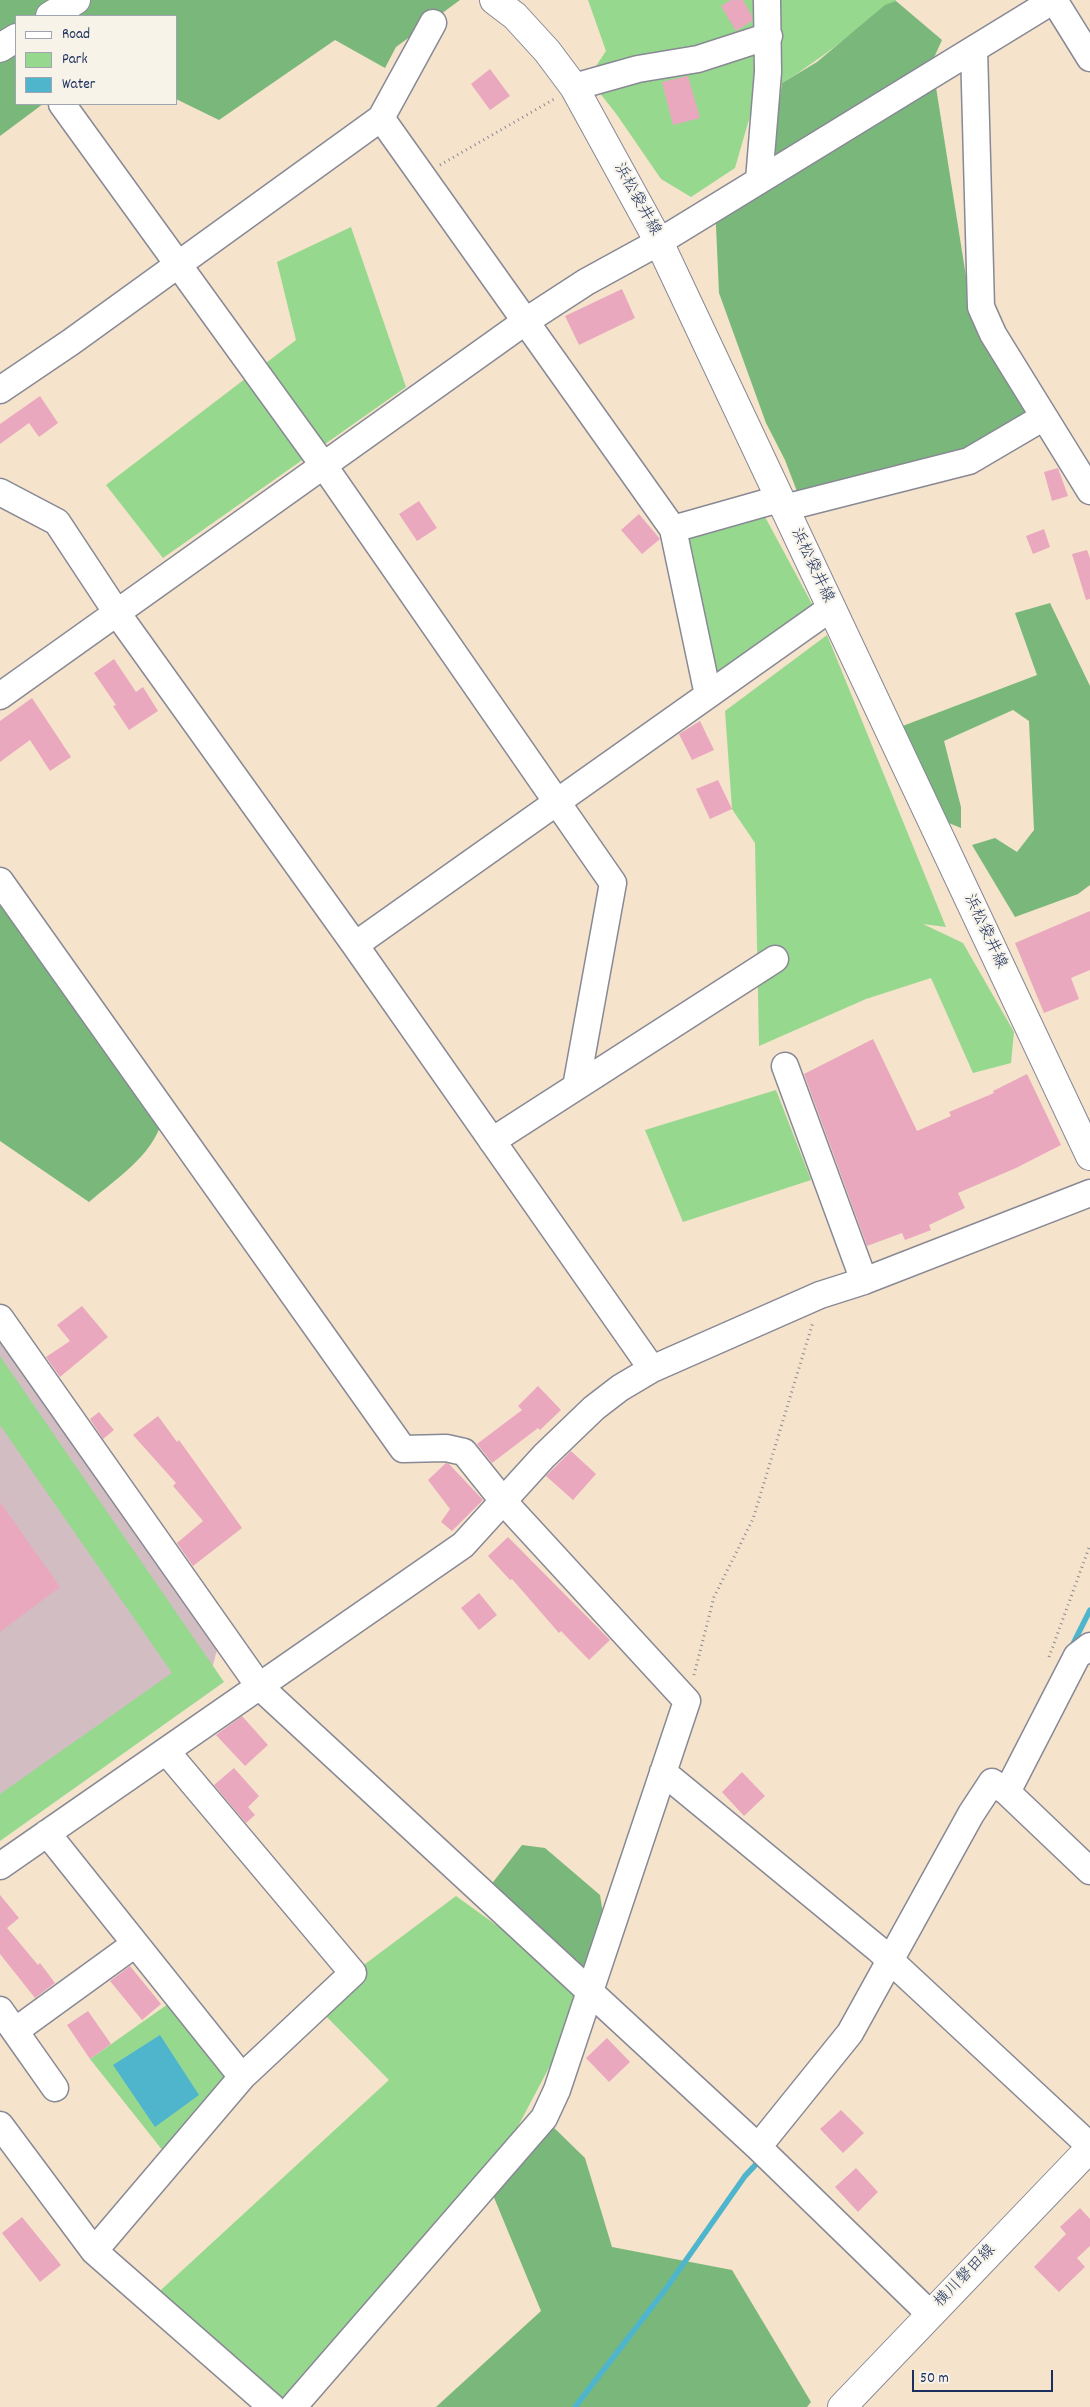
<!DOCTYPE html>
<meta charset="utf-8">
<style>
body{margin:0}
#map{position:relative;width:1090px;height:2407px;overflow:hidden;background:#f5e3cc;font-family:Dekko,sans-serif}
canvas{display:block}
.legend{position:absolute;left:15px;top:15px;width:162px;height:90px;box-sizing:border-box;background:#f7f3e8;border:1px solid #9fa5b1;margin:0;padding:6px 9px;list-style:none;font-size:15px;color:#1b2f5e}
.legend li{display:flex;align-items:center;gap:10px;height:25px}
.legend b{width:25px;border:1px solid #9fa5b1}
.scale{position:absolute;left:912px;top:2370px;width:141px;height:22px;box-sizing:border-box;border:2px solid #1b2f5e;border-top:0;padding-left:6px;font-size:15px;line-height:18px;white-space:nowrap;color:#1b2f5e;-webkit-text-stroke:4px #f7f3e8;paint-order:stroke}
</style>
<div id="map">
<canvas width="1090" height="2407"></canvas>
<ul class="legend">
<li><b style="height:6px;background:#fff"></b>Road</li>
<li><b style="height:14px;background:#97d88f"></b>Park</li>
<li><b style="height:14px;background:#4eb5cd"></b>Water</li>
</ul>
<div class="scale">50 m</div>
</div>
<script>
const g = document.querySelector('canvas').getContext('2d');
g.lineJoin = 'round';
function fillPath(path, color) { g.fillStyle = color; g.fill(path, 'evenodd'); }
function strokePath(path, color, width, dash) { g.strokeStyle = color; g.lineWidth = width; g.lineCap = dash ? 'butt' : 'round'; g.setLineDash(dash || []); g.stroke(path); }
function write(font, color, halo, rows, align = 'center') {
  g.font = font + ' Dekko,"Klee One",sans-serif'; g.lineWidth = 4.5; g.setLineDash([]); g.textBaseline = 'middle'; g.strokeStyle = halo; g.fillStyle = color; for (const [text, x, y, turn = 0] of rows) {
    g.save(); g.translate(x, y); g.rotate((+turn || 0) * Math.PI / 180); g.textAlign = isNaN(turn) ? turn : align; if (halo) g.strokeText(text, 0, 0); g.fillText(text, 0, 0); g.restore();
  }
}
fillPath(new Path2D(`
 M0,1342L218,1646L207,1688L0,1831Z`), '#d2bec2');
fillPath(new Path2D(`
 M588,0H756L757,56L752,109L735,168L691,197L661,179L617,115L588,78L606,51Z
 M777,0H896V1C857,28 822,59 782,83L767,78Z
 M351,227L406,387L163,558L106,485L296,340L277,262Z
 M764,515L819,617L719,688L673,529Z
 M827,635L946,927L923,924L963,943L1014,1032L1011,1063L973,1073L931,978L866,999L759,1046L755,843L732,809L725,711Z
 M776,1090L811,1180L683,1222L645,1130Z
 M0,1356L224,1682L0,1841V1794L172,1673L0,1425Z
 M456,1896L589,1992L488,2183L293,2407H272L150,2300L389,2080L317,2007L353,1973Z
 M178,1997L242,2077L171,2161L90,2059Z`), '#97d88f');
fillPath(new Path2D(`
 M0,0H460L396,47L385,68L335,40L219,120L176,99V16H16V104H43L0,136Z
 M896,1L942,40L932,62L971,308L1034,419L960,460L798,494L785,460L766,423L719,293L715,204L773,151L782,83L817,62L885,5Z
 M1050,603L1090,686V885L1078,894L1015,917L972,845L995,838L1017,852L1034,830L1029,721L1013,710L944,741L961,807V828L944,821L900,727L1037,675L1015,613Z
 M0,882L162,1121C152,1156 116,1179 89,1202L0,1141Z
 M522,1845L545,1848L600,1895L607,1938L584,1977L490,1886Z
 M544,2118L585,2158L612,2247L732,2270L811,2402L807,2407H436L541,2311L488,2183Z`), '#79b87a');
fillPath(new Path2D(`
 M160,2035L199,2095L155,2127L113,2065Z`), '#4eb5cd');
strokePath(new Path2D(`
 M1071,1648L1090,1610
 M575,2407L665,2290L745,2176L761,2159`), '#4eb5cd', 5.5);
fillPath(new Path2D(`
 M731,0H743L752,16V21L736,31L721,6Z
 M490,69L510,96L490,110L471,84Z
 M688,76L700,118L673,125L662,82Z
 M622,289L635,318L579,345L565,316Z
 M40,396L58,423L39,437L29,423L0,444V424Z
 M1058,468L1068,496L1052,501L1044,472Z
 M419,501L437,528L417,541L399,514Z
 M639,514L660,539L642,554L621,530Z
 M1044,529L1050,547L1033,554L1026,536Z
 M1087,550L1090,558V599L1086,600L1072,554Z
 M114,659L136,692L143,687L158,711L129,730L113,706L116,705L94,673Z
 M32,698L71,757L50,771L30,740L0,762V721Z
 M700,721L714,750L692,760L679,734Z
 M718,780L732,809L710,819L696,789Z
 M1090,911V970L1071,978L1079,999L1044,1013L1015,943Z
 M873,1039L917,1131L951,1116L949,1112L994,1093L993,1091L1027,1074L1061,1145L1016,1168L958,1193L965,1208L929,1225L931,1230L905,1240L902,1233L867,1246L804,1074Z
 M82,1306L108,1337L60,1377L46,1357L70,1341L57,1325Z
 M538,1386L561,1410L540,1430L538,1428L492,1463L477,1444L522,1410L518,1406Z
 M99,1412L114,1430L103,1439L90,1419Z
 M158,1416L177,1442L179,1440L242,1528L193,1566L177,1543L203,1521L173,1486L176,1483L133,1435Z
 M571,1451L596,1474L573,1500L546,1476Z
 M446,1463L449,1464L483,1500L452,1531L441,1522L450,1509L428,1480Z
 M0,1502L60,1587L0,1632Z
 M508,1537L610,1640L589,1660L561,1631L559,1633L512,1579L510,1580L488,1556Z
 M479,1593L497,1615L479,1630L461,1608Z
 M242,1716L268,1745L245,1766L216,1735Z
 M234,1768L259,1796L248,1807L255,1815L246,1823L214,1785Z
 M742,1772L765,1796L744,1816L722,1792Z
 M0,1895L19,1918L7,1928L38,1965L40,1963L55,1983L35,1998L0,1954Z
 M130,1966L161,2004L142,2020L110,1981Z
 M88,2011L111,2044L90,2059L67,2025Z
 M607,2038L630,2062L609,2082L586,2058Z
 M841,2110L864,2133L843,2153L820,2129Z
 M856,2168L878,2192L858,2212L835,2187Z
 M1080,2208L1090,2219V2246L1077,2258L1085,2267L1059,2292L1034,2267L1066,2234L1060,2227Z
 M22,2217L61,2265L40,2282L2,2233Z`), '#eaa8bf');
const minor = new Path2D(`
 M1054,0L1090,58
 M974,49L981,307L993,334L1090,491
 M574,87L638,69L698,59L769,36
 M62,104L324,466L613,883L576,1087
 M381,118L673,529L708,695
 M759,180L768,72L767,0
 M0,390L71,342L381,118L433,23
 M0,492L57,522L117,613L355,945L652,1369
 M784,508L969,461L1044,417
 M673,529L779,499
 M0,696L526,321L586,282L659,242L1054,0
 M0,881L403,1449L446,1448L464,1452L504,1502L687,1701L557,2090L544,2118L293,2407
 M355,945L831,608
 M785,1066L864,1281
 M492,1141L775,959
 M0,1318L259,1686L758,2147L930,2314
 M166,1751L353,1973L242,2077
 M663,1772L878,1949L1090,2146
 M1007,1792L1077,1656L1090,1646
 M47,1833L242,2077L94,2251
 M0,1866L463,1545L544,1456L594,1408L620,1388L652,1369L820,1295L864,1281L1090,1193
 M0,2010L55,2088
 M15,2031L135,1944
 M0,2125L94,2251L272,2407
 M758,2147L850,2033L971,1814L992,1782L1007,1792L1090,1871`);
const major = new Path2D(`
 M494,0L515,16L547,51L574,87L659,242L1090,1156
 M50,16L76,0
 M0,48L16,38
 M842,2407L1090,2148`);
strokePath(minor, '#888995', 29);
strokePath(major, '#888995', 30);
strokePath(new Path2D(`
 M440,165L556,98
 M1049,1657L1090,1545
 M694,1675L714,1597L753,1519L813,1322`), '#888995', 3, [1, 4]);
strokePath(minor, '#fff', 26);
strokePath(major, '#fff', 28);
write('16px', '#1b2f5e', '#f7f3e8', [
 ["浜松袋井線",636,200,61],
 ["浜松袋井線",811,566,65],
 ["浜松袋井線",984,932,65],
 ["横川磐田線",966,2277,-46]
]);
</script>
